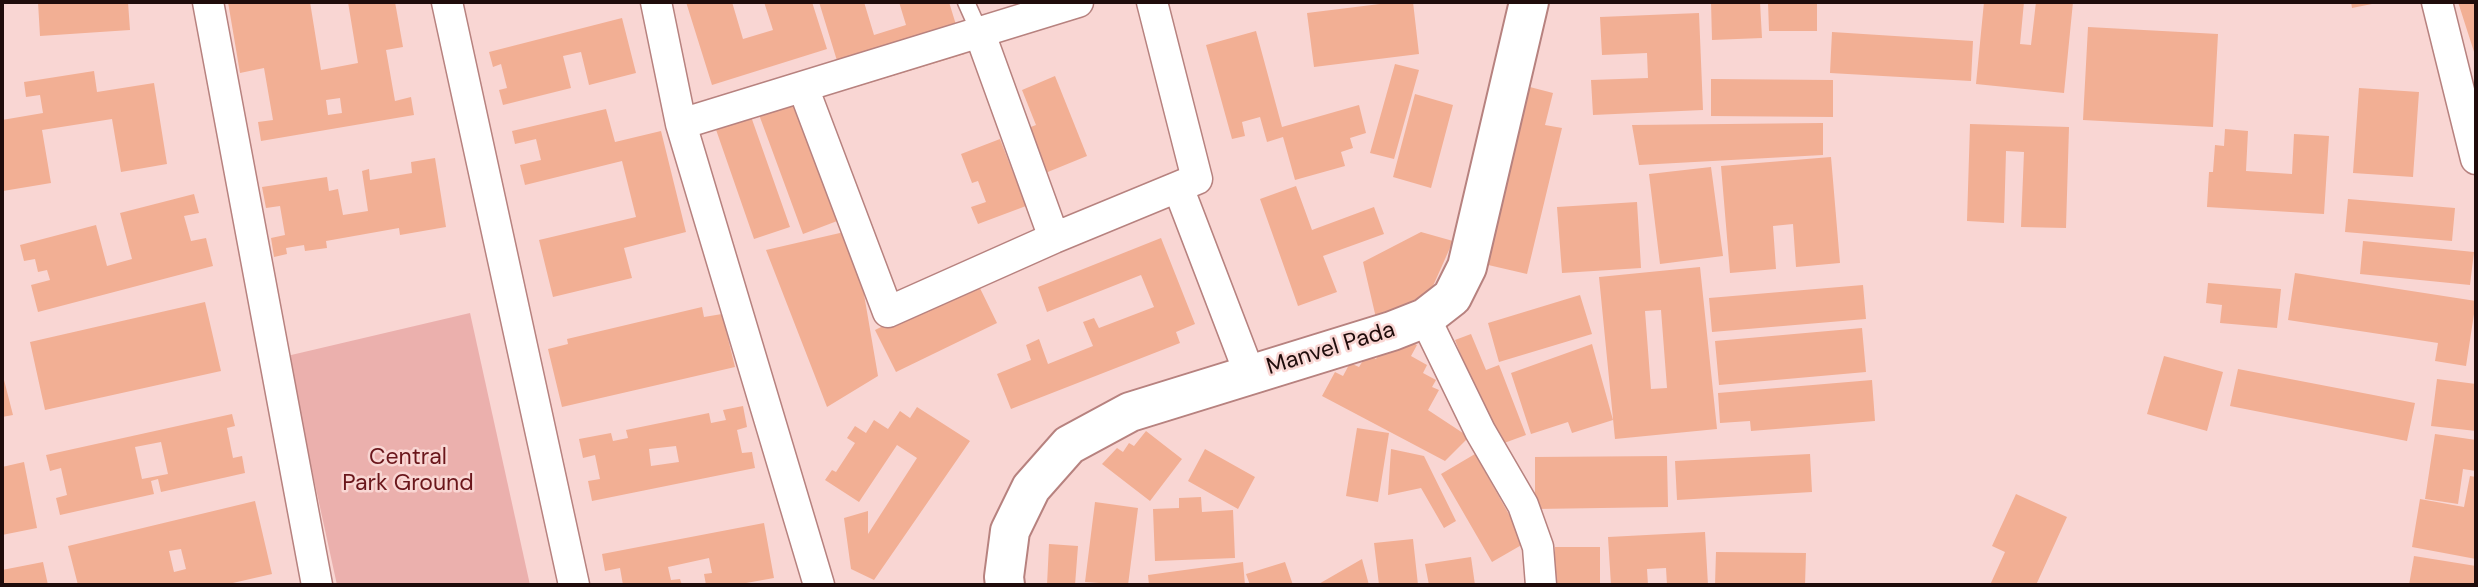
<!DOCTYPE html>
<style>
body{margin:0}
#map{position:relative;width:2478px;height:587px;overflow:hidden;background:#f9d6d3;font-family:"DM Sans",sans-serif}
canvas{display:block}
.frame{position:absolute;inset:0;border:4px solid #1f0c0b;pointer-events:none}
</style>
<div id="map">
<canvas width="2478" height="587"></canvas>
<div class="frame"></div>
</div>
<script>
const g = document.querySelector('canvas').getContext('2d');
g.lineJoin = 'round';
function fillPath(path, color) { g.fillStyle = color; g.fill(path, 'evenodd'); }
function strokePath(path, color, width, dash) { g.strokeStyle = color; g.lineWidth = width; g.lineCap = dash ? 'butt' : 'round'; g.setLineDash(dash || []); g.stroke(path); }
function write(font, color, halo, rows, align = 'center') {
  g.font = font + ' "DM Sans",sans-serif'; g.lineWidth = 5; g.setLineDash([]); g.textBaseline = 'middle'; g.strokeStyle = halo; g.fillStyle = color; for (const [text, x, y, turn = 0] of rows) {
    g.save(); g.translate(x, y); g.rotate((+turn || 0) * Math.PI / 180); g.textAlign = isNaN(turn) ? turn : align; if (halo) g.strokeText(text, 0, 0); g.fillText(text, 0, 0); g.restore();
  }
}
fillPath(new Path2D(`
 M470,313L530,585H337L287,356Z`), '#ebb0ad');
fillPath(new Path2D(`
 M38,2H128L130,30L40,36Z
 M228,2H310L321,70L358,63L348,2H395L403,47L386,50L395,101L411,97L414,115L261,141L258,122L273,120L264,68L240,73ZM340,98L342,113L328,115L326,100Z
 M686,2H732L743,39L773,30L764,2H812L827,49L712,85Z
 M819,2H864L874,35L906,25L899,2H949L965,54L846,90Z
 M1396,2H1413L1419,54L1314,67L1307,13Z
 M1711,2H1760L1762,38L1712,40Z
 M1768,2H1817V31H1769Z
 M1984,2H2024L2020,44L2031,45L2036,2H2073L2064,93L1976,84Z
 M2351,2H2377V3L2352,8Z
 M2458,2H2476V58Z
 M1699,13L1703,110L1593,115L1591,80L1648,78L1647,53L1602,55L1600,17Z
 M622,18L636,73L589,85L581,52L563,56L571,88L503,105L499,90L507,88L501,64L493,67L489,52Z
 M2088,27L2218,34L2213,127L2083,120Z
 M1256,31L1282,127L1359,105L1366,133L1350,138L1353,148L1341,152L1345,166L1295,180L1283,137L1267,142L1260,117L1242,122L1245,136L1232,139L1206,45Z
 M1832,32L1973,41L1971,81L1830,73Z
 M1395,64L1419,70L1394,159L1370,153Z
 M94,71L97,92L154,83L167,164L121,172L112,119L42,130L51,183L3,191L2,120L43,113L40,95L26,97L24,82Z
 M1055,76L1087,156L1038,176L1020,131L1036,125L1022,90Z
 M793,78L845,218L803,234L751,93Z
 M1711,79L1833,80V117L1711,116Z
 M1526,86L1553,93L1545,125L1562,128L1527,274L1484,264Z
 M2359,88L2419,92L2413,177L2353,173Z
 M1415,94L1453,105L1431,188L1393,177Z
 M748,108L790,227L754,239L713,121Z
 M606,109L615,142L661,131L686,232L624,248L632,278L553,297L539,240L636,217L622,161L525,185L520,165L541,160L536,139L515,144L512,131Z
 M1823,123V155L1639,165L1632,125Z
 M1970,124L2069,127L2066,228L2021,227L2024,152L2006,151L2004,223L1967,221Z
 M2225,129L2248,131L2246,171L2292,174L2294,134L2329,136L2324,214L2207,207L2209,172H2213L2215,145L2224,146Z
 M1000,139L1026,206L978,224L971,207L986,202L978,181L972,183L961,154Z
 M1831,157L1840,263L1796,267L1793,224L1773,226L1776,269L1730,273L1721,166Z
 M435,158L446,227L400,235L399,228L326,241L327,248L305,251L304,245L286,248L287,254L274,257L271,238L285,235L280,206L266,208L262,187L327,177L329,191L338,189L343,215L368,211L362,171L369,169L370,180L412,173L411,162Z
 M1711,167L1723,256L1660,264L1649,174Z
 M1296,186L1312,230L1374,207L1384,234L1323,256L1337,292L1298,306L1260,199Z
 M194,194L199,213L184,216L191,241L206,238L213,266L38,312L31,285L50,280L47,270L38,272L35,259L24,261L20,245L96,225L107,266L132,259L120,213Z
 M2348,199L2455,208L2452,241L2345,232Z
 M1637,202L1641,268L1562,273L1557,207Z
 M853,230L878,376L827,407L766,250Z
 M1421,232L1453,241L1425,304L1376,318L1363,262Z
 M1161,238L1195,324L1176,332L1180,343L1011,409L997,374L1031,360L1026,345L1039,339L1048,364L1093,346L1083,322L1094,318L1099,328L1154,307L1141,275L1047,312L1038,287Z
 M2363,241L2474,252L2470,285L2360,274Z
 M1700,267L1717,429L1615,439L1599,277ZM1661,310L1667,388L1651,389L1645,311Z
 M2295,273L2476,301L2466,366L2435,361L2438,343L2288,320Z
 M976,280L997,323L896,372L875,330Z
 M2208,283L2281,289L2277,328L2220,323L2222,305L2206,303Z
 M1863,285L1866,319L1712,332L1709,298Z
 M1580,295L1592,334L1499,362L1488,323Z
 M205,302L221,371L45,410L30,342Z
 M702,307L704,317L722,314L735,367L562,407L548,349L568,344L567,339Z
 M1862,328L1866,372L1719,385L1715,341Z
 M1471,334L1486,370L1499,365L1526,435L1496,446L1455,340Z
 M1397,335L1417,345L1411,356L1427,365L1423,373L1436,380L1432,387L1439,390L1428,410L1469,437L1445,461L1322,396L1335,372L1343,376L1350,363L1359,367L1367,354L1376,359L1382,347Z
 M1592,344L1613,420L1572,433L1568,422L1531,434L1511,373Z
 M2164,356L2223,372L2207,431L2147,414Z
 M2238,369L2415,403L2407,441L2230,406Z
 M2,372L13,415L2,417Z
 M2437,379L2476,384V431L2431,426Z
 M1872,380L1875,421L1751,431L1750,421L1720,423L1718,393Z
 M743,406L747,427L737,430L742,453L752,452L755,468L592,501L588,481L600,479L595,455L583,458L579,439L611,433L613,441L628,438L626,430L709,413L711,423L726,420L723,410ZM676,446L679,462L651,466L649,449Z
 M917,407L970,441L874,580L851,569L844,518L868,511V534L917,458L897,445L859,502L825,480L832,470L836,472L855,443L847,438L855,426L866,433L874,420L888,429L900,411L910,418Z
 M232,414L235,426L227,428L233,458L242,456L245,473L161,492L158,479L151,481L154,494L60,515L56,498L67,495L61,468L50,471L46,455ZM161,442L168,474L142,479L135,447Z
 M1357,428L1389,433L1378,502L1346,496Z
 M1146,431L1182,459L1150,501L1102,464L1117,448L1123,452L1129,443L1134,446Z
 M2435,434L2476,440V471L2463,469L2458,504L2425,499Z
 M1205,449L1255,477L1238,509L1188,481Z
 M1391,449L1424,456L1456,521L1444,528L1421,488L1388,495Z
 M1475,454L1525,543L1492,562L1441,474Z
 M1810,454L1812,492L1677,500L1675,461Z
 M1667,456L1668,507L1535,509V457Z
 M24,462L37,528L2,535V467Z
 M2470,476L2476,477V559L2412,547L2420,499L2464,507Z
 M2016,494L2067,517L2036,585H1990L2005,552L1992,546Z
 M1201,497L1202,512L1233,510L1235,558L1155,561L1153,509L1179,508V498Z
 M255,501L272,574L224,585H78L68,546ZM181,549L186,569L174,572L169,551Z
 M1095,502L1138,508L1128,585L1085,582Z
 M764,523L774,578L735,585H706L704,574L712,573L709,558L668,567L671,580L680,579L682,585H623L620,568L605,571L602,554Z
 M1705,532L1708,585H1667L1666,568L1647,569L1648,585H1611L1608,537Z
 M1413,539L1418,585H1379L1374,543Z
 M1049,544L1078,546L1075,585H1047Z
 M1555,547H1600V585H1555Z
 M1716,552L1806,553L1805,585H1715Z
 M2414,556L2476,566V585H2409Z
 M1471,557L1475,585H1429L1425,564Z
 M1362,559L1369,585H1317Z
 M43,562L48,585H2V570Z
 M1243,562L1245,585H1149L1148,575Z
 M1285,562L1293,585H1250L1246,574Z`), '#f2af94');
const lane = new Path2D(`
 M966,2L979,31`);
const street = new Path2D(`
 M208,2L317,585
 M447,2L574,585
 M656,2L681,124L819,585
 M2437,2L2476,159
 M979,31L1054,238
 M803,87L888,312L1054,238L1197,179L1152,2
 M681,124L1078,2
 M1178,187L1250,375
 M1425,318L1480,431L1523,505L1538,547L1541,585`);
const secondary = new Path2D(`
 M1005,585L1004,577L1010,531L1031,488L1069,445L1130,412L1392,331L1425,318L1452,297L1467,267L1529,2`);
strokePath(lane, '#b7827f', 19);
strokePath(street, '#b7827f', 33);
strokePath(secondary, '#b7827f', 42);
strokePath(lane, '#fff', 16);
strokePath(street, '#fff', 30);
strokePath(secondary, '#fff', 38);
write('23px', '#1f0c0b', '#f9d6d3', [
 ["Manvel Pada",1331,349,-17]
]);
write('23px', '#6a161b', '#f9d6d3', [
 ["Central",408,458],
 ["Park Ground",408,484]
]);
</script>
